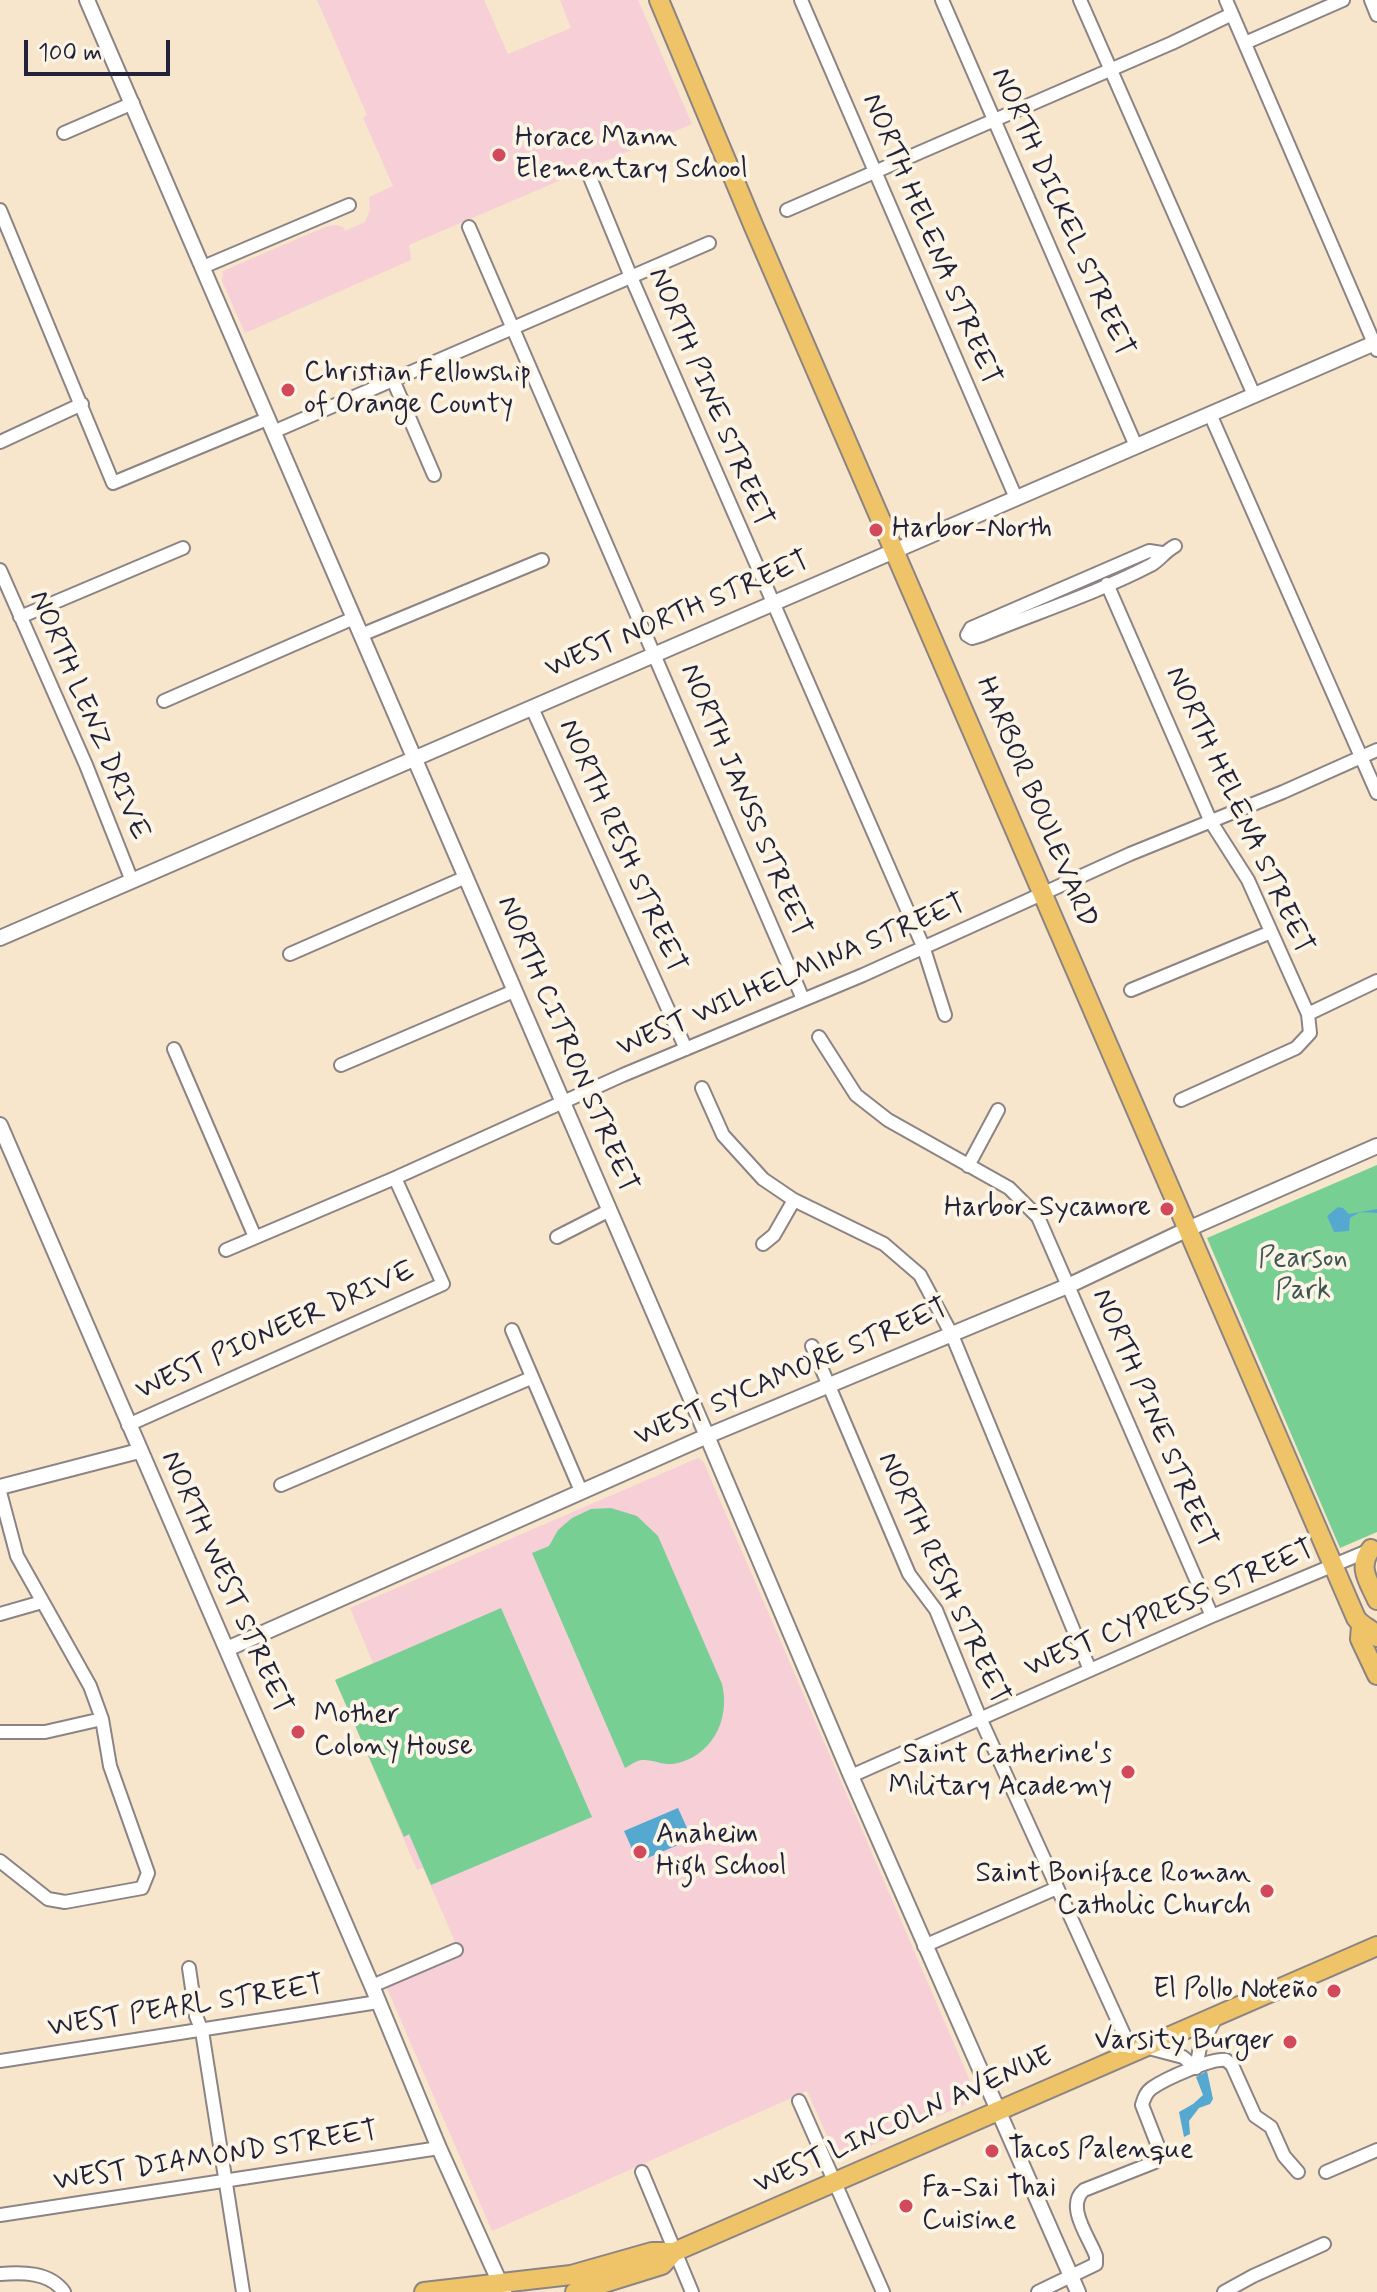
<!DOCTYPE html>
<meta charset="utf-8">
<style>
body{margin:0}
#map{position:relative;width:1377px;height:2292px;overflow:hidden;background:#f7e6cc;font-family:Mynerve,sans-serif}
canvas{display:block}
.scale{position:absolute;left:24px;top:40px;width:146px;height:36px;box-sizing:border-box;border:4px solid #22223b;border-top:0;padding-left:10px;font-size:24px;line-height:28px;white-space:nowrap;color:#22223b;-webkit-text-stroke:6px #fcf5e5;paint-order:stroke}
</style>
<div id="map">
<canvas width="1377" height="2292"></canvas>
<div class="scale">100 m</div>
</div>
<script>
const g = document.querySelector('canvas').getContext('2d');
g.lineJoin = 'round';
function fillPath(path, color) { g.fillStyle = color; g.fill(path, 'evenodd'); }
function strokePath(path, color, width, dash) { g.strokeStyle = color; g.lineWidth = width; g.lineCap = dash ? 'butt' : 'round'; g.setLineDash(dash || []); g.stroke(path); }
function write(font, color, halo, rows, align = 'center') {
  g.font = font + ' Mynerve,sans-serif'; g.lineWidth = 8; g.setLineDash([]); g.textBaseline = 'middle'; g.strokeStyle = halo; g.fillStyle = color; for (const [text, x, y, turn = 0] of rows) {
    g.save(); g.translate(x, y); g.rotate((+turn || 0) * Math.PI / 180); g.textAlign = isNaN(turn) ? turn : align; if (halo) g.strokeText(text, 0, 0); g.fillText(text, 0, 0); g.restore();
  }
}
fillPath(new Path2D(`
 M317,0H484L508,54L571,28L560,0H638L692,124L409,245L411,260L245,333L222,281L223,271L325,227L335,225L343,227L345,231L365,222L370,210L369,197L393,186L363,118L367,115Z
 M698,1458L703,1461L974,2090L969,2103L838,2160L807,2091L492,2231L386,1986L460,1953L423,1868L417,1870L335,1680L373,1663L350,1608Z`), '#f6cfd7');
fillPath(new Path2D(`
 M1377,1165V1532L1340,1548L1207,1238Z
 M611,1508L637,1516L658,1536L722,1684C731,1720 711,1758 673,1764C662,1765 652,1759 642,1760C637,1760 629,1766 625,1768L532,1553L549,1546L558,1530L572,1518L591,1509Z
 M501,1608L592,1817L431,1885L409,1834L404,1837L335,1680Z`), '#78cf94');
fillPath(new Path2D(`
 M1338,1207L1343,1208L1349,1214L1377,1209V1213L1360,1212L1350,1218L1349,1231L1334,1232L1327,1216Z
 M678,1808L692,1839L638,1862L624,1831Z
 M1207,2071L1213,2099L1210,2104L1199,2108L1189,2121L1190,2134L1184,2137L1179,2112L1193,2104L1203,2095L1196,2077Z`), '#55a9d1');
const minor = new Path2D(`
 M801,0L1016,498
 M942,0L1136,446
 M1080,0L1254,395
 M1226,0L1377,350
 M1371,0L1377,15
 M1245,43L1343,0
 M64,133L133,103
 M589,175L631,277L923,946L945,1015
 M0,210L113,483L267,419
 M787,210L1172,43L1232,14
 M469,227L803,999
 M203,267L349,205
 M393,380L434,475
 M1210,414L1377,793
 M273,432L709,243
 M0,442L82,404
 M1162,553L1149,551L971,628L967,635L972,638L982,635C1038,612 1097,593 1151,565C1160,560 1165,551 1175,546
 M0,570L86,765L132,881
 M1107,584L1211,822L1248,880L1308,1014
 M20,617L183,548
 M361,635L542,560
 M164,701L354,618
 M532,708L686,1049
 M290,954L466,877
 M1131,990L1271,932
 M819,1037L856,1095L888,1120L1009,1188L1038,1217L1212,1616
 M174,1049L255,1237
 M341,1065L514,991
 M702,1088L723,1135L763,1179L794,1200L884,1244L920,1275L952,1335L1090,1670
 M1181,1100L1296,1048L1310,1033L1308,1014L1377,981
 M968,1166L998,1110
 M557,1237L608,1211
 M763,1244L774,1235L794,1200
 M226,1250L395,1178L623,1075L863,975L1130,854L1283,792L1377,750
 M512,1330L581,1491
 M812,1346L909,1574L936,1610L980,1718L1132,2052
 M128,1425L443,1284L395,1178
 M281,1485L531,1378
 M0,1492L17,1556L90,1686L102,1719L110,1766L148,1873L142,1888L65,1902L48,1899L0,1861
 M0,1614L42,1602
 M0,1732H45L102,1719
 M851,1776L1212,1616L1370,1550
 M924,1946L1057,1888
 M189,1968L196,2016L202,2031L243,2292
 M372,1986L456,1950
 M1145,2047L1183,2057L1196,2068
 M0,2061L378,2002
 M1196,2068L1200,2047L1217,2016
 M799,2101L883,2292
 M642,2172L692,2292
 M1326,2172L1377,2150
 M0,2215L439,2148
 M0,2274C22,2272 50,2272 64,2292
 M1038,2292L1096,2264V2256C1089,2237 1065,2206 1084,2190L1155,2162L1158,2146L1142,2105C1144,2098 1146,2092 1152,2088C1165,2079 1211,2058 1226,2060L1232,2065L1255,2116L1271,2127L1284,2156L1298,2172
 M1224,2292L1253,2276L1324,2244`);
const tertiary = new Path2D(`
 M87,0L707,1436L851,1776L1078,2292
 M0,938L1377,342
 M0,1125L372,1986L439,2148L504,2292
 M0,1487L139,1451
 M227,1649L707,1436L1070,1285L1188,1229L1377,1146`);
const primary = new Path2D(`
 M659,0L754,227L1356,1618C1362,1627 1372,1628 1377,1637
 M1371,1549C1357,1567 1369,1582 1377,1600
 M1361,1626L1360,1639L1377,1675
 M424,2292L571,2275L652,2252H674
 M575,2292L662,2265L674,2252L1377,1946`);
strokePath(minor, '#8c8484', 16);
strokePath(tertiary, '#8c8484', 18);
strokePath(primary, '#8c8484', 22);
strokePath(minor, '#fff', 12);
strokePath(tertiary, '#fff', 14);
strokePath(primary, '#efc469', 18);
for (const [x, y, r, color] of [
 [499,155,8,"#d1495b"],
 [288,390,8,"#d1495b"],
 [876,530,8,"#d1495b"],
 [1167,1209,8,"#d1495b"],
 [298,1732,8,"#d1495b"],
 [1128,1772,8,"#d1495b"],
 [640,1852,8,"#d1495b"],
 [1267,1891,8,"#d1495b"],
 [1334,1991,8,"#d1495b"],
 [1290,2042,8,"#d1495b"],
 [992,2151,8,"#d1495b"],
 [906,2206,8,"#d1495b"]
]) { const dot = new Path2D(); dot.arc(x, y, r, 0, 2 * Math.PI); g.fillStyle = color; g.fill(dot); strokePath(dot, '#fcf5e5', 3); }
write('28px', '#22223b', '#fcf5e5', [
 ["Horace Mann",515,139],
 ["Elementary School",515,171],
 ["Christian Fellowship",304,374],
 ["of Orange County",304,406],
 ["Harbor-North",892,530],
 ["Harbor-Sycamore",1151,1209,"right"],
 ["Mother",314,1716],
 ["Colony House",314,1748],
 ["Saint Catherine's",1112,1756,"right"],
 ["Military Academy",1112,1788,"right"],
 ["Anaheim",656,1836],
 ["High School",656,1868],
 ["Saint Boniface Roman",1251,1875,"right"],
 ["Catholic Church",1251,1907,"right"],
 ["El Pollo Noteño",1318,1991,"right"],
 ["Varsity Burger",1274,2042,"right"],
 ["Tacos Palenque",1008,2151],
 ["Fa-Sai Thai",922,2190],
 ["Cuisine",922,2222]
], 'left');
write('28px', '#22223b', '#fcf5e5', [
 ["NORTH DICKEL STREET",1061,213,66],
 ["NORTH HELENA STREET",930,240,67],
 ["NORTH PINE STREET",709,398,67],
 ["WEST NORTH STREET",678,616,-23],
 ["NORTH LENZ DRIVE",88,716,67],
 ["NORTH JANSS STREET",744,801,67],
 ["HARBOR BOULEVARD",1035,803,67],
 ["NORTH HELENA STREET",1238,811,65],
 ["NORTH RESH STREET",621,847,66],
 ["WEST WILHELMINA STREET",792,977,-23],
 ["NORTH CITRON STREET",566,1045,67],
 ["WEST PIONEER DRIVE",276,1332,-24],
 ["WEST SYCAMORE STREET",792,1374,-23],
 ["NORTH PINE STREET",1153,1419,67],
 ["NORTH RESH STREET",942,1579,65],
 ["NORTH WEST STREET",225,1583,66],
 ["WEST CYPRESS STREET",1170,1610,-23],
 ["WEST PEARL STREET",186,2008,-9],
 ["WEST LINCOLN AVENUE",904,2122,-24],
 ["WEST DIAMOND STREET",216,2158,-9]
]);
write('28px', '#3c5656', '#fcf5e5', [
 ["Pearson",1303,1260],
 ["Park",1303,1292]
]);
</script>
